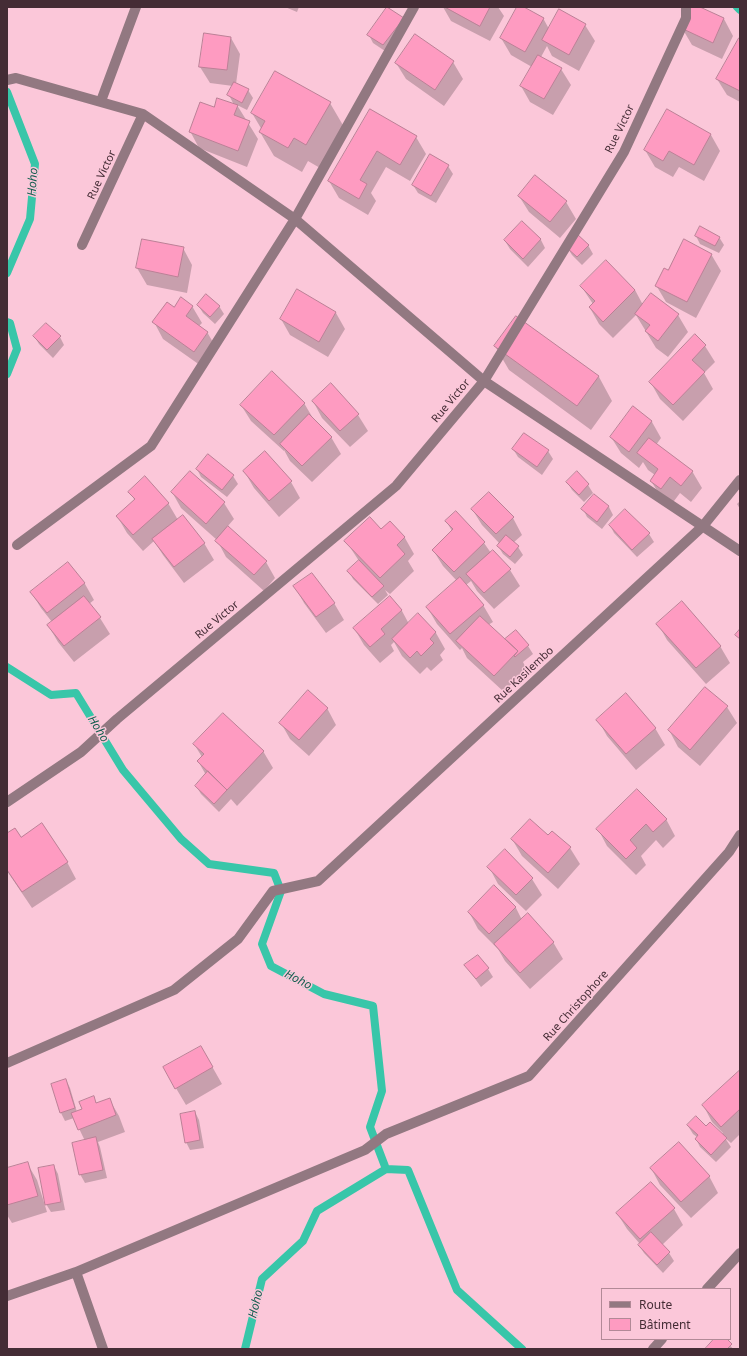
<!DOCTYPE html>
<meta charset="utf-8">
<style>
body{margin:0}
#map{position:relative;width:747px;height:1356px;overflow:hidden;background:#fbc7d9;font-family:"Noto Sans",sans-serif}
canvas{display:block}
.frame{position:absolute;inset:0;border:8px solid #442c35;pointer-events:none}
.legend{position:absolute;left:601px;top:1288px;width:130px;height:52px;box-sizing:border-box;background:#fbc7d9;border:1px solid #b28997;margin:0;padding:5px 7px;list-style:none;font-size:12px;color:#442c35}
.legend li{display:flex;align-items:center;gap:8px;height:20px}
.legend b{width:20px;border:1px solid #b28997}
</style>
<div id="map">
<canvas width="747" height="1356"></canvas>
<div class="frame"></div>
<ul class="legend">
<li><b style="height:5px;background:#927881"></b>Route</li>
<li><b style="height:11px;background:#fe9bc1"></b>Bâtiment</li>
</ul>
</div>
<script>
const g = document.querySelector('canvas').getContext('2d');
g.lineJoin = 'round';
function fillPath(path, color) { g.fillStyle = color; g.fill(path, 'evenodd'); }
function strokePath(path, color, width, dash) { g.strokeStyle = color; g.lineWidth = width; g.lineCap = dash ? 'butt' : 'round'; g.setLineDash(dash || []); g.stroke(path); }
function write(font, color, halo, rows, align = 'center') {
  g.font = font + ' "Noto Sans",sans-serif'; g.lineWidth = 3; g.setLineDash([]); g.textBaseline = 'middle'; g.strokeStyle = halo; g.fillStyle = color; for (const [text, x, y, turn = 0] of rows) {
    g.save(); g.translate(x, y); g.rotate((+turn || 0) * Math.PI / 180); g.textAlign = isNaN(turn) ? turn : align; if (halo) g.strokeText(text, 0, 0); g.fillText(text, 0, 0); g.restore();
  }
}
fillPath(new Path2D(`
 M285,7H299L297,12Z
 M443,7H498L504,16L490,41L451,21Z
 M518,7H522L543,18L549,29L585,25L595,41L579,71L552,56L547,46L541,57L561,69L571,85L553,115L530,102L521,86L532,67L511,55L501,38Z
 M692,7H698L724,19L733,36L722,59L692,45L682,28Z
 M388,8L403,18L388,53L373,43L369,35Z
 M231,38L240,54L236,84L248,90L253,98L247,110L237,105L258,139L247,167L199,148L190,131L214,109L234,105L229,95L233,86L210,83L200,67Z
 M740,40V102L727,95L717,79Z
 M453,62L463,79L444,106L406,79L396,63Z
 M330,103L344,127L320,168L308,161L302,172L274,156L260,132L262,130L252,113Z
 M370,110L416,137L426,154L410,181L386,167L371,193L376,201L368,215L339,198L329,181Z
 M711,135L720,151L704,181L679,167L673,177L655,167L645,150Z
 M448,166L453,174L436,203L418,193L413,185Z
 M535,177L566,202L576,219L560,238L529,212L519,196Z
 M522,222L541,240L545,248L528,267L510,249L505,241Z
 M696,236L719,237L724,245L719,253L700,244Z
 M143,240L183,248L192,265L187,293L147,285L137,268Z
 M588,245L593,254L582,265L572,255L567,247Z
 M711,254L721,271L696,318L666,302L656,285L668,272Z
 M581,286L635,290L643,305L678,315L688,332L668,357L656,348L636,315L613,338L599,324L590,308L593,304Z
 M198,305L219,306L224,314L215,324L203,313Z
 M192,306L202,323L199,326L207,332L217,349L204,368L163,339L154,322L174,309Z
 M336,313L345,329L328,357L290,335L281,319Z
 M516,317L599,377L612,401L591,430L509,370L495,346Z
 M34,336L60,337L64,345L53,358L39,344Z
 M695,336L705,346L715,362L704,373L713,389L683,421L660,399L651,383Z
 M313,401L358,415L368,431L350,447L322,418Z
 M304,403L314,420L331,437L341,454L312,482L290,461L284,450V451L251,421L241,405Z
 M633,408L652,422L661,438L656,445L692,471L702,488L691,502L680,493L671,505L661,497L651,481L655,475L648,470L643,462L639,468L621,453L611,437Z
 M513,449L548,451L553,459L542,475L518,457Z
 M197,469L233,476L238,484L227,497L201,477Z
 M244,471L291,482L300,498L279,517L254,488Z
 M190,472L224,503L234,519L227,527L266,562L275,578L264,591L226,557L217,540L181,508L172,492Z
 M567,482L588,485L593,493L584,502L572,490Z
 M130,492L168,503L178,520L204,543L214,560L184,583L163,555L154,541L143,551L127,533L117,516L135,501Z
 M489,493L513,518L522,535L513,543L518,547L523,555L515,564L503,554L498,546L500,544L482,525L472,509Z
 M594,495L609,507L613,515L602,529L587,517L583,509Z
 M740,501V509L737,504Z
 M456,513L484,543L491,553L493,551L510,570L520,586L494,609L477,591L471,581L466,585L483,605L493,622L488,625L505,640L516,631L528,646L533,654L523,662L526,668L504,692L467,658L462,648L460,650L437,624L427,607L457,581L443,566L433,550L452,531L446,521Z
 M390,522L405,538L414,554L408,561L414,571L390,594L385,590L388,595L378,604L353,579L349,571L359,561L346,541L381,530Z
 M610,525L649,534L654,542L637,557L614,533Z
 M68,563L85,584L94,600L89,604L100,618L110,634L74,662L58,642L48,625L52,622L41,608L31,592Z
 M295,587L334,603L344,620L326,633L304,603Z
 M390,597L402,611L409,624L418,615L436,633L445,649L440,655L443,660L431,671L427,667L420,674L402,656L394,642L391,645L394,651L380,663L364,645L354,628Z
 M658,624L720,646L730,663L706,684L667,640Z
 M705,688L727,707L737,723L700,766L678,747L669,730Z
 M327,708L336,725L309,756L290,739L281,723Z
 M598,720L655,728L665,745L636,770L607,736Z
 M194,744L263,751L273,768L237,806L231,799L219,812L201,794L196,786L206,775L198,761L202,757Z
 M666,819L675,836L663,848L656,840L641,856L646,865L636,875L607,846L598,829Z
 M552,832L570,848L580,864L558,889L522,856L512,839L548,836Z
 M7,835L21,838L67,862L76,879L32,908L7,871Z
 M505,851L532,879L542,895L526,911L498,884L489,867Z
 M494,887L516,908L522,920L553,942L563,959L530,989L505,961L498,949L478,929L469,912Z
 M466,966L488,969L493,977L481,987Z
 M201,1047L222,1084L186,1105L164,1068Z
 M740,1071V1134L731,1143L725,1138L731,1147L716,1162L700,1147L696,1139L697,1137L693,1134L688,1126L706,1127L722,1134L723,1133L712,1122L703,1105Z
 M66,1080L70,1088L77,1112L83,1109L93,1097L97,1104L109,1099L119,1116L125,1132L98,1142L100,1147L107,1178L85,1183L80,1174L85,1141L74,1118L65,1121L61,1113Z
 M195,1112L199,1120L204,1148L190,1150L186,1142Z
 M27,1163L37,1180L47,1212L12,1223L7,1215V1169Z
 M54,1166L58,1174L65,1210L51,1212L46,1204Z
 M651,1168L709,1176L718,1193L691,1218L660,1185Z
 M674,1209L683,1225L662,1245L669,1253L674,1261L663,1273L644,1253L639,1245L640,1244L627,1229L617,1213Z
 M715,1339H725L733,1349H708Z`), '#0003');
strokePath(new Path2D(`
 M737,7L740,10
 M7,92L35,164L30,219L7,273
 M7,322L10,323L17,349L7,374
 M7,667L51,695L76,693L123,770L181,839L209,864L274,873L281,891L262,944L271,966L324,994L373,1006L382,1091L370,1127L386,1169
 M386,1169L408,1170L457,1290L522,1349
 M245,1349L262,1279L303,1241L317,1211L386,1169`), '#38c6a9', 8);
const building = new Path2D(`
 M387,7L404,18L383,45L367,35Z
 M445,7H490L480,26Z
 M517,7H524L544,18L525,52L500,38Z
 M691,7H700L724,18L713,43L681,28Z
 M559,9L586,24L569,55L542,40Z
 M204,33L231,37L227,70L199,67Z
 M415,34L454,61L435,90L395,63Z
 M739,38H740V91L716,79Z
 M538,55L562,68L544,99L520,86Z
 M275,71L331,102L306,145L294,138L288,148L259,132L265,121L251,113Z
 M234,82L249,89L242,103L227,95Z
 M217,98L238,105L234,115L250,121L238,151L189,132L200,102L214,107Z
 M370,109L417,136L400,165L377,151L360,180L367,184L359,199L328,181Z
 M667,109L711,134L694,165L669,151L663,161L644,150Z
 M430,154L449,165L431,196L412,185Z
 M535,175L567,201L550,222L518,196Z
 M522,221L541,239L523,259L504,240Z
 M700,226L720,237L715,246L695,236Z
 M577,234L589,245L577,257L566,247Z
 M142,239L184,247L178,277L136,268Z
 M684,239L712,254L687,302L655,286L664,268L668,270Z
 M606,260L635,290L603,322L589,307L595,301L580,286Z
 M297,289L336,312L319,342L280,319Z
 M651,293L679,314L658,341L645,331L650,325L635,314Z
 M206,294L220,306L210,317L197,305Z
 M181,297L193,306L186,316L208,332L194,352L152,322L167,302L174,307Z
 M516,316L599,376L577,406L494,346Z
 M46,323L61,336L47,350L33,336Z
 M695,334L706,345L692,360L705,372L673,405L649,382Z
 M272,371L305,403L274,435L240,405Z
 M331,383L359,414L340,431L312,401Z
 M633,406L652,421L629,452L610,437Z
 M309,414L332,437L302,466L280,444Z
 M524,433L549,450L537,467L512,449Z
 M649,438L693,471L681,486L670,477L661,489L650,481L658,469L637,453Z
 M265,451L292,481L269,501L243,471Z
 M208,454L234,475L222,490L196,469Z
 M190,471L225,502L206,524L171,492Z
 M577,471L589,484L579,495L566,482Z
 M145,476L169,503L133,535L116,516L135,499L128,492Z
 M489,492L514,517L496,534L471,509Z
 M594,494L609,506L597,522L581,509Z
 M625,509L650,533L632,550L609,525Z
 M456,511L485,542L454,572L432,550L453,529L445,521Z
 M183,515L205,543L174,567L152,539Z
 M370,517L381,529L390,521L405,537L397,545L405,554L380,578L344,541Z
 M228,526L267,561L254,575L215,541Z
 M506,535L519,546L510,557L497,546Z
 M493,550L511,569L484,593L466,574Z
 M359,560L384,586L372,597L347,571Z
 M68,562L85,583L47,613L30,592Z
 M312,573L335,603L316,617L293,586Z
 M460,577L484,605L450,634L426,607Z
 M84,596L101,617L64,646L47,625Z
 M390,596L402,610L381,629L385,634L370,647L353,628Z
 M682,601L721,646L696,668L656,624Z
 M418,613L436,632L430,639L434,643L421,656L417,651L410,658L392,639Z
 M480,616L518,651L494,676L456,641Z
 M740,629V639L735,635Z
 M516,630L529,645L515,657L514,656L518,651L505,639Z
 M705,687L728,706L690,750L668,730Z
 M308,690L328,708L299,740L279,723Z
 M626,693L656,728L626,754L596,720Z
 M223,713L264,751L227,790L197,761L204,754L193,744Z
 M208,771L227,790L214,804L195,786Z
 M637,789L667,819L653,832L646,824L630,840L637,848L626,859L596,829Z
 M530,819L548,835L552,831L571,847L548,873L511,839Z
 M42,823L68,862L22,892L7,870V833L15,828L21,837Z
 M505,849L533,878L516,895L487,867Z
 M494,885L516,907L489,934L468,912Z
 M528,913L554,942L520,973L494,944Z
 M478,955L489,968L476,979L464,965Z
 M201,1046L213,1067L175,1089L163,1067Z
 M740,1070V1109L721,1127L702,1105Z
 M66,1079L75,1108L60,1113L51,1084Z
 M94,1096L96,1103L110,1098L116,1115L78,1130L71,1113L82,1109L79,1102Z
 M195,1111L200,1140L185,1143L180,1114Z
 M696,1116L706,1126L710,1122L727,1138L711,1155L695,1139L698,1135L687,1125Z
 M96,1137L103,1170L79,1175L72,1143Z
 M679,1142L710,1176L681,1202L650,1168Z
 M28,1162L38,1196L7,1205V1168Z
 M54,1165L61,1202L45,1205L38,1168Z
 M651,1182L675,1208L640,1239L616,1213Z
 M651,1232L670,1252L657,1265L638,1245Z
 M714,1339H727L732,1344L727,1349H707L706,1348Z`);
fillPath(building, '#fe9bc1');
strokePath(building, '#bb8096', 1);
strokePath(new Path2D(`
 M7,80L16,78L143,114L295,219L484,381L740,551
 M101,101L136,7
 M82,245L143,114
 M17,545L151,446L295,219L414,7
 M7,802L81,752L117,719L396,486L484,381L624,152L686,18V7
 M7,1063L174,990L238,939L273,891L318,881L703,526L740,480
 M76,1272L103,1349
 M707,1289L740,1253
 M7,1296L76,1272L365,1150L386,1134L529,1076L729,852L740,835
 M653,1349L662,1339`), '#927881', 10);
write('11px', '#442c35', '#fbc7d9', [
 ["Rue Victor",620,129,-64],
 ["Rue Victor",102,175,-65],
 ["Rue Victor",451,401,-50],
 ["Rue Victor",217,620,-40],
 ["Rue Kasilembo",524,675,-43],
 ["Rue Christophore",576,1006,-48]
]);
write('italic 12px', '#145f50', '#fbc7d9', [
 ["Hoho",33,182,-86],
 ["Hoho",98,729,58],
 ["Hoho",298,980,27],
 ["Hoho",256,1304,-77]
]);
</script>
